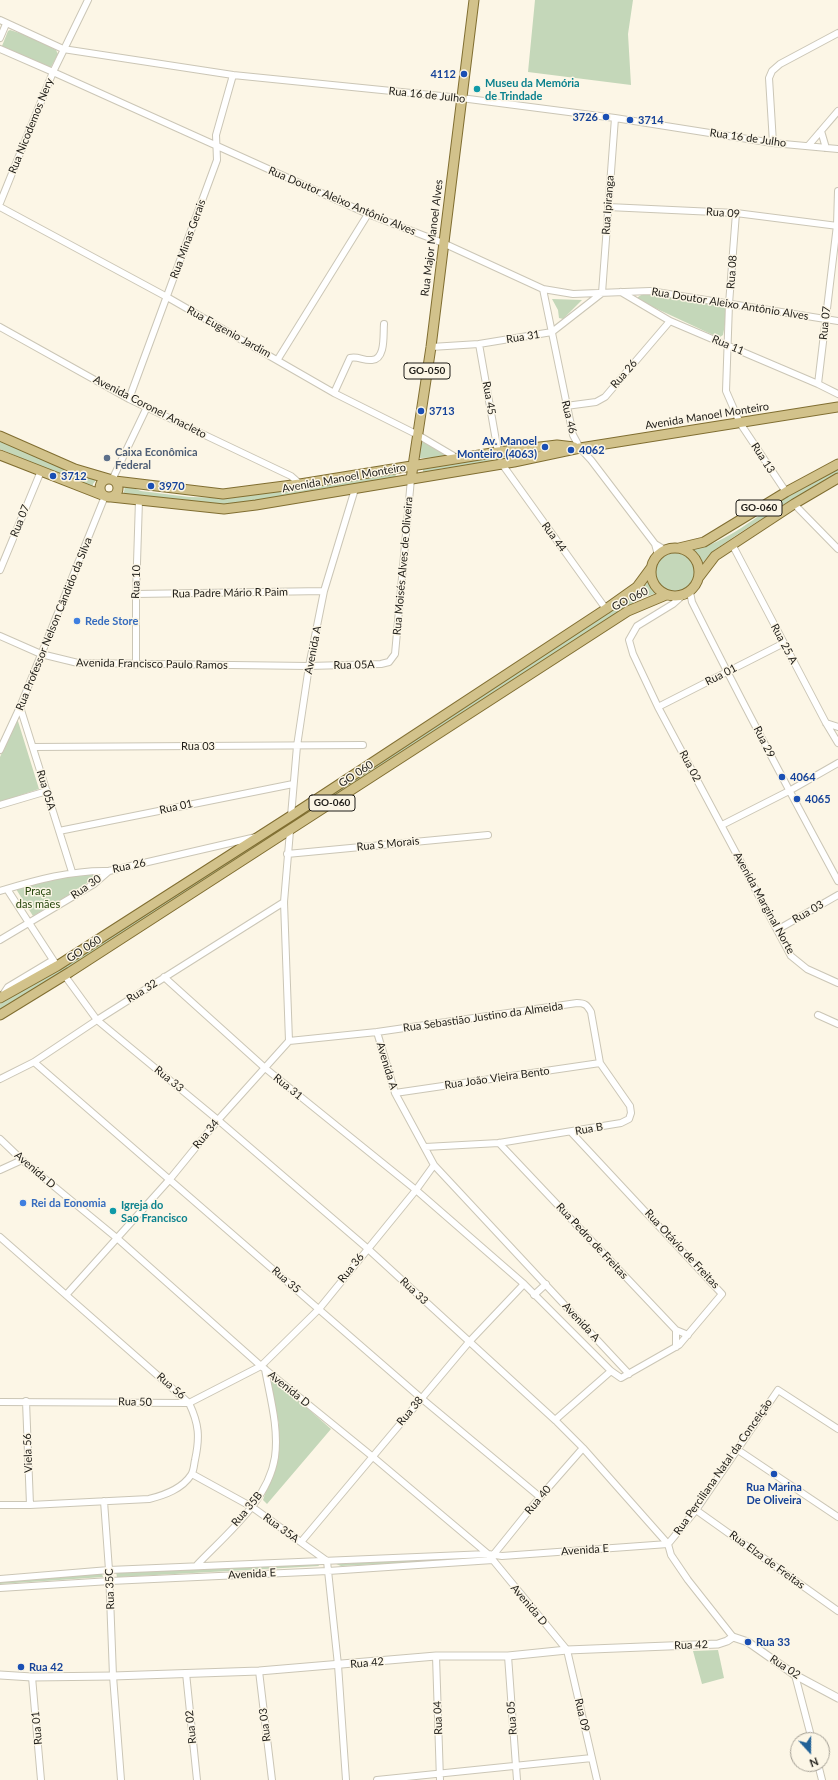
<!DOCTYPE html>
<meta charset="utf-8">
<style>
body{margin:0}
#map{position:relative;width:838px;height:1780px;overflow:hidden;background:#fcf6e6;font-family:Lato,sans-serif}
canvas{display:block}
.north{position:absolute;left:790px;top:1732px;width:40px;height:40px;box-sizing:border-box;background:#fcf6e6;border:1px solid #a49f94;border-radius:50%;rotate:159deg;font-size:11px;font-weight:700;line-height:16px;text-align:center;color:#1f1d18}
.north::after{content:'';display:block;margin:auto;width:14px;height:18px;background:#206197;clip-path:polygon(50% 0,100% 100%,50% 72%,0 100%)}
</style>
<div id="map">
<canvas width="838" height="1780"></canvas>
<div class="north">N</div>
</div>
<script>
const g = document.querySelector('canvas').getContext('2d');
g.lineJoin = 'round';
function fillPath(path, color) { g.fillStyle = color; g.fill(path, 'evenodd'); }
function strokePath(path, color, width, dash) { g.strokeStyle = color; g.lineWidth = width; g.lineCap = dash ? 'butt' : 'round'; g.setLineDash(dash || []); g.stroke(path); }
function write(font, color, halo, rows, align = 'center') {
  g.font = font + ' Lato,sans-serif'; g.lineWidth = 3; g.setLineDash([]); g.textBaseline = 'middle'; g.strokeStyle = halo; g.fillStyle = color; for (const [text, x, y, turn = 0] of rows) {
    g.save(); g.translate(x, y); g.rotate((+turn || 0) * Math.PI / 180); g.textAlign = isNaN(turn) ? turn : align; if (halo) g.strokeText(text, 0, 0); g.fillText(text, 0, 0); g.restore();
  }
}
fillPath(new Path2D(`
 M535,0H633L628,34L631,85L528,72Z
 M10,30L32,37L56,50L58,54L51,67H47L2,46L8,31Z
 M643,294L727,303L728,308L723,335L720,337L713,335L638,300V297Z
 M552,299L582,300L563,319L559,318L558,310Z
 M420,438L451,457L420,458L418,455Z
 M0,440L97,479L93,484L92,489L87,484L73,480L0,449Z
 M502,454L505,457L503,460L440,469L423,474V467Z
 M838,468V473L791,500L735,536L712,552L700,566L694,555L687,549C717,550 754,518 779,502C798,490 818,479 838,468Z
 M398,472L394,478L225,505L120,497L124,492L125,485L141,491L189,497L233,498L315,483Z
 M656 572a19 19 0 1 1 38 0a19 19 0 1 1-38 0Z
 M648,582L650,587L657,593L641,598L633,603L304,818L24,996L0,1010V1004L112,936L635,595Z
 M17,718L39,789L0,802V757Z
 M101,873L77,890L33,916L16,889L76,874Z
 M272,1377L331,1429L267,1504L263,1500L277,1459L279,1424L268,1381Z
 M479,1556V1559L341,1566L336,1564Z
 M314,1564H318L319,1566L120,1577H117L116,1572Z
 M94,1574H102L103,1577L0,1584V1581Z
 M718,1650L724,1678L702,1684L693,1651Z`), '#c4d7b9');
const minor = new Path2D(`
 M0,20L63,49L233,75L461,98L615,118L773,143L838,149
 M0,38L6,24
 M0,49L53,72L368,214L443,243L543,289L573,294L650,291L838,321
 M821,131L826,148
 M773,143L769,78L772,71L780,64L838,33
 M808,146L838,111
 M0,203L53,72L88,0
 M0,207L167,297L334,393L418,435L457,458
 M608,207L736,213L838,226
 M736,213L729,304L726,391L740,423L786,492
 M543,289L573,435L580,448L591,460L655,544L658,555
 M621,292L670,321L818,384L838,394
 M0,327L129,399L291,476L300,484
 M479,344L498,452
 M431,347L479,344L552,332L602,293L615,118
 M278,359L368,214
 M818,384L837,225L838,191
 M334,393L350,358C358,356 364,361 372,360C386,359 383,334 384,324
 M129,399L217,160L216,135L233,75
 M566,406L596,402L605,397L670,321
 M502,464L606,609
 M112,480L147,407
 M794,504L838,549
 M655,544L665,550
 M732,544L826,723L838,743
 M0,570L41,471
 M690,592L692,602C739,696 788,789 838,881
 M136,594L324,591
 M682,596L673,604L637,626L629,640L633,654L658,707L791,956L807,969L838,983
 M0,636L41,654L78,663L309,666L381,664L389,662L395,654L411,479
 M136,665V594L139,500
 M20,707L72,872
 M658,707L784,643
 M826,723L838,727
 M33,747L363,745
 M0,750L20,707L105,496
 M0,805L47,791
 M291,816L297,746L309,666L324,591L355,489
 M722,825L789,791L838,763
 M59,831L293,784
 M287,854L488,835
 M7,889L57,966
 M0,891C36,880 72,870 109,871L256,837
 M777,930L838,895
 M0,940L94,884L109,871
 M65,976L97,1020L218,1120L367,1248L555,1420L583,1448L668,1544L671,1555L688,1580L733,1637
 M164,977L265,1068L416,1190L524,1284L611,1371L621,1378L679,1345L722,1294L571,1132
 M2,996L8,987L53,960
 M818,1015L838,1024
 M377,1032L395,1093L434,1165L629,1374
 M289,1041L284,902L290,831
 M34,1062L421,1398L540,1497
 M0,1079L34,1062L97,1020L284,902
 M395,1093L600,1063
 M0,1139L22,1160L118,1239L261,1366L373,1457L488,1554L567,1650L597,1780
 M499,1143L676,1330L688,1335
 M0,1170L22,1160
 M0,1237L189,1403C199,1424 200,1437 195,1460C194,1464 194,1471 191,1475C182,1489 165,1495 149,1499L30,1505H0
 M66,1295L170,1179L218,1120L289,1041L377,1032L577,1003C585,1003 587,1005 591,1012L600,1063L630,1106L631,1113L629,1119L621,1123L499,1143L425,1147
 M534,1295L546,1284
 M676,1330V1347
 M26,1401L30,1505
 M0,1402L189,1403L261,1366L319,1309L416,1190L434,1165
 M555,1420L611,1371
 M738,1450L838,1517
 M192,1474L252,1507L327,1561L338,1665L346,1780
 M104,1501L109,1570L113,1676L121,1780
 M696,1510L838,1611
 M301,1542L469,1342L524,1284
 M668,1544L696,1510L778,1390L838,1429
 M494,1554L540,1497L583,1448
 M196,1566C225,1535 268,1502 275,1457C279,1428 270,1397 265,1369
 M0,1579L109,1570L488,1554L502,1556L668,1544
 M0,1588L110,1581L328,1571L493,1560
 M436,1656L440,1780
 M508,1656L517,1780
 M259,1671L272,1780
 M186,1673L197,1780
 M795,1675L812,1740
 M32,1677L41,1780
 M818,1764L822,1780
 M377,1780L592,1758`);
const tertiary = new Path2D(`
 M0,1675L32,1677L113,1676L259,1671L436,1656H508L567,1650L718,1644L727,1641L733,1637L748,1642L795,1675L838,1698`);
const primary = new Path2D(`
 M0,436L75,469L109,479
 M0,455L102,495
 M411,479L431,347L474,0
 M100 488a9 9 0 1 1 18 0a9 9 0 1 1-18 0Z
 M115,481L223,494L300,484L498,452L557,445L574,447
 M111,497L224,509L256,505L514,462L580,448L838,407
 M651 572a24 24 0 1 1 48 0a24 24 0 1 1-48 0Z
 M679,548L704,542L786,492L838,464
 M699,577L715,556L794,504L838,478
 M0,998L57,966L291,816L606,609L637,587L651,568
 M0,1015L70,972L628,611L666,595`);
strokePath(minor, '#cbc6b6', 8);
strokePath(tertiary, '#cbc6b6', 9);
strokePath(primary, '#806e31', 11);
strokePath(minor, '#fff', 6);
strokePath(tertiary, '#fff', 7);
strokePath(primary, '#d2c28b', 9);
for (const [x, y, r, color] of [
 [464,74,4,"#1a4fb4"],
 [477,89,4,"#0f9aa8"],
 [606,117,4,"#1a4fb4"],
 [630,120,4,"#1a4fb4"],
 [421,411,4,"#1a4fb4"],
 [545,447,4,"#1a4fb4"],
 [571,450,4,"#1a4fb4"],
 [107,458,4,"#5c6f8a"],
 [53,476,4,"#1a4fb4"],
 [151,486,4,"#1a4fb4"],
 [77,621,4,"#3f7fe0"],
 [782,777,4,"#1a4fb4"],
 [797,799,4,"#1a4fb4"],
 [23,1203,4,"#3f7fe0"],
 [113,1211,4,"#0f9aa8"],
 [774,1474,4,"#1a4fb4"],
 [748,1642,4,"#1a4fb4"],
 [21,1667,4,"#1a4fb4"]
]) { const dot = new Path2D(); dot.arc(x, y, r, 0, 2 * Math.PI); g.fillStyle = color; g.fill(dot); strokePath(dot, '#fcf6e6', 1.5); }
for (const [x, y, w] of [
 [427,371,46],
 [759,508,46],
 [332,803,46]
]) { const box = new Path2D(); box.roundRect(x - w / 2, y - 8, w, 16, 3); g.fillStyle = '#fcf6e6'; g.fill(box); strokePath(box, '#1f1d18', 1); }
write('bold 10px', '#1f1d18', null, [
 ["GO-050",427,371],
 ["GO-060",759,508],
 ["GO-060",332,803]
]);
write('bold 11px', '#164399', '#fcf6e6', [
 ["4112",456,74,"right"],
 ["3726",598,117,"right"],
 ["3714",638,120],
 ["3713",429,411],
 ["Av. Manoel",537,441,"right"],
 ["Monteiro (4063)",537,454,"right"],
 ["4062",579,450],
 ["3712",61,476],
 ["3970",159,486],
 ["4064",790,777],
 ["4065",805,799],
 ["Rua Marina",774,1487,"center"],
 ["De Oliveira",774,1500,"center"],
 ["Rua 33",756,1642],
 ["Rua 42",29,1667]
], 'left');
write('bold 11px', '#0d838f', '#fcf6e6', [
 ["Museu da Memória",485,83],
 ["de Trindade",485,96],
 ["Igreja do",121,1205],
 ["Sao Francisco",121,1218]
], 'left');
write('11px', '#1f1d18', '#fcf6e6', [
 ["Rua 16 de Julho",427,95,6],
 ["Rua Nicodemos Nery",31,126,-68],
 ["Rua 16 de Julho",748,138,8],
 ["Rua Doutor Aleixo Antônio Alves",342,201,23],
 ["Rua Ipiranga",608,205,-86],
 ["Rua 09",723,213,4],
 ["Rua Major Manoel Alves",432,238,-83],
 ["Rua Minas Gerais",188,239,-70],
 ["Rua 08",732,272,-86],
 ["Rua Doutor Aleixo Antônio Alves",730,304,9],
 ["Rua 07",825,323,-84],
 ["Rua Eugenio Jardim",229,332,29],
 ["Rua 31",523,337,-9],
 ["Rua 11",728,345,23],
 ["Rua 26",624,374,-49],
 ["Rua 45",489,398,80],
 ["Avenida Coronel Anacleto",150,407,27],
 ["Avenida Manoel Monteiro",707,416,-9],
 ["Rua 46",569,417,76],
 ["Rua 13",763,458,57],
 ["Avenida Manoel Monteiro",344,478,-10],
 ["Rua 07",20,521,-68],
 ["Rua 44",554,537,54],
 ["Rua Moisés Alves de Oliveira",403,566,-85],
 ["Rua 10",136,582,-88],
 ["Rua Padre Mário R Paim",230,593,-1],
 ["GO 060",630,599,-27],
 ["Rua Professor Nelson Cândido da Silva",54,624,-68],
 ["Rua 25 A",784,644,62],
 ["Avenida A",313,650,-79],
 ["Avenida Francisco Paulo Ramos",152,664,1],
 ["Rua 05A",354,665,-1],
 ["Rua 01",721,675,-27],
 ["Rua 29",764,742,63],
 ["Rua 03",198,746],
 ["Rua 02",690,766,62],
 ["GO 060",356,774,-33],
 ["Rua 05A",46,790,73],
 ["Rua 01",176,807,-12],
 ["Rua S Morais",388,844,-6],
 ["Rua 26",129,866,-12],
 ["Rua 30",86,887,-34],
 ["Avenida Marginal Norte",764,903,61],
 ["Rua 03",808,912,-30],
 ["GO 060",84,949,-33],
 ["Rua 32",142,991,-32],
 ["Rua Sebastião Justino da Almeida",483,1017,-8],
 ["Avenida A",387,1066,73],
 ["Rua João Vieira Bento",497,1078,-8],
 ["Rua 33",169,1079,39],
 ["Rua 31",288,1087,39],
 ["Rua B",589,1129,-10],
 ["Rua 34",206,1134,-51],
 ["Avenida D",35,1170,41],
 ["Rua Pedro de Freitas",592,1241,47],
 ["Rua Otávio de Freitas",682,1249,47],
 ["Rua 36",351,1268,-51],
 ["Rua 35",286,1280,41],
 ["Rua 33",414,1291,43],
 ["Avenida A",581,1322,47],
 ["Rua 56",171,1386,41],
 ["Avenida D",289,1389,39],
 ["Rua 50",135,1402,1],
 ["Rua 38",410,1411,-50],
 ["Viela 56",28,1453,-92],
 ["Rua Perciliana Natal da Conceição",723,1467,-55],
 ["Rua 40",538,1500,-50],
 ["Rua 35B",247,1509,-50],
 ["Rua 35A",281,1528,36],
 ["Avenida E",585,1550,-4],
 ["Rua Elza de Freitas",767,1560,36],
 ["Avenida E",252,1574,-3],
 ["Rua 35C",110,1589,-92],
 ["Avenida D",529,1605,50],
 ["Rua 42",691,1645,-2],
 ["Rua 42",367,1663,-5],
 ["Rua 02",785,1667,33],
 ["Rua 09",582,1715,77],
 ["Rua 04",438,1718,-92],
 ["Rua 05",512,1718,-94],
 ["Rua 03",265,1725,-97],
 ["Rua 02",191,1727,-96],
 ["Rua 01",37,1728,-95]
]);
write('bold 11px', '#4e5e75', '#fcf6e6', [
 ["Caixa Econômica",115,452],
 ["Federal",115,465]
], 'left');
write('bold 11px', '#366cbe', '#fcf6e6', [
 ["Rede Store",85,621],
 ["Rei da Eonomia",31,1203]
], 'left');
write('11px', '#25450b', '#fcf6e6', [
 ["Praça",38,891],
 ["das mães",38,904]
]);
</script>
